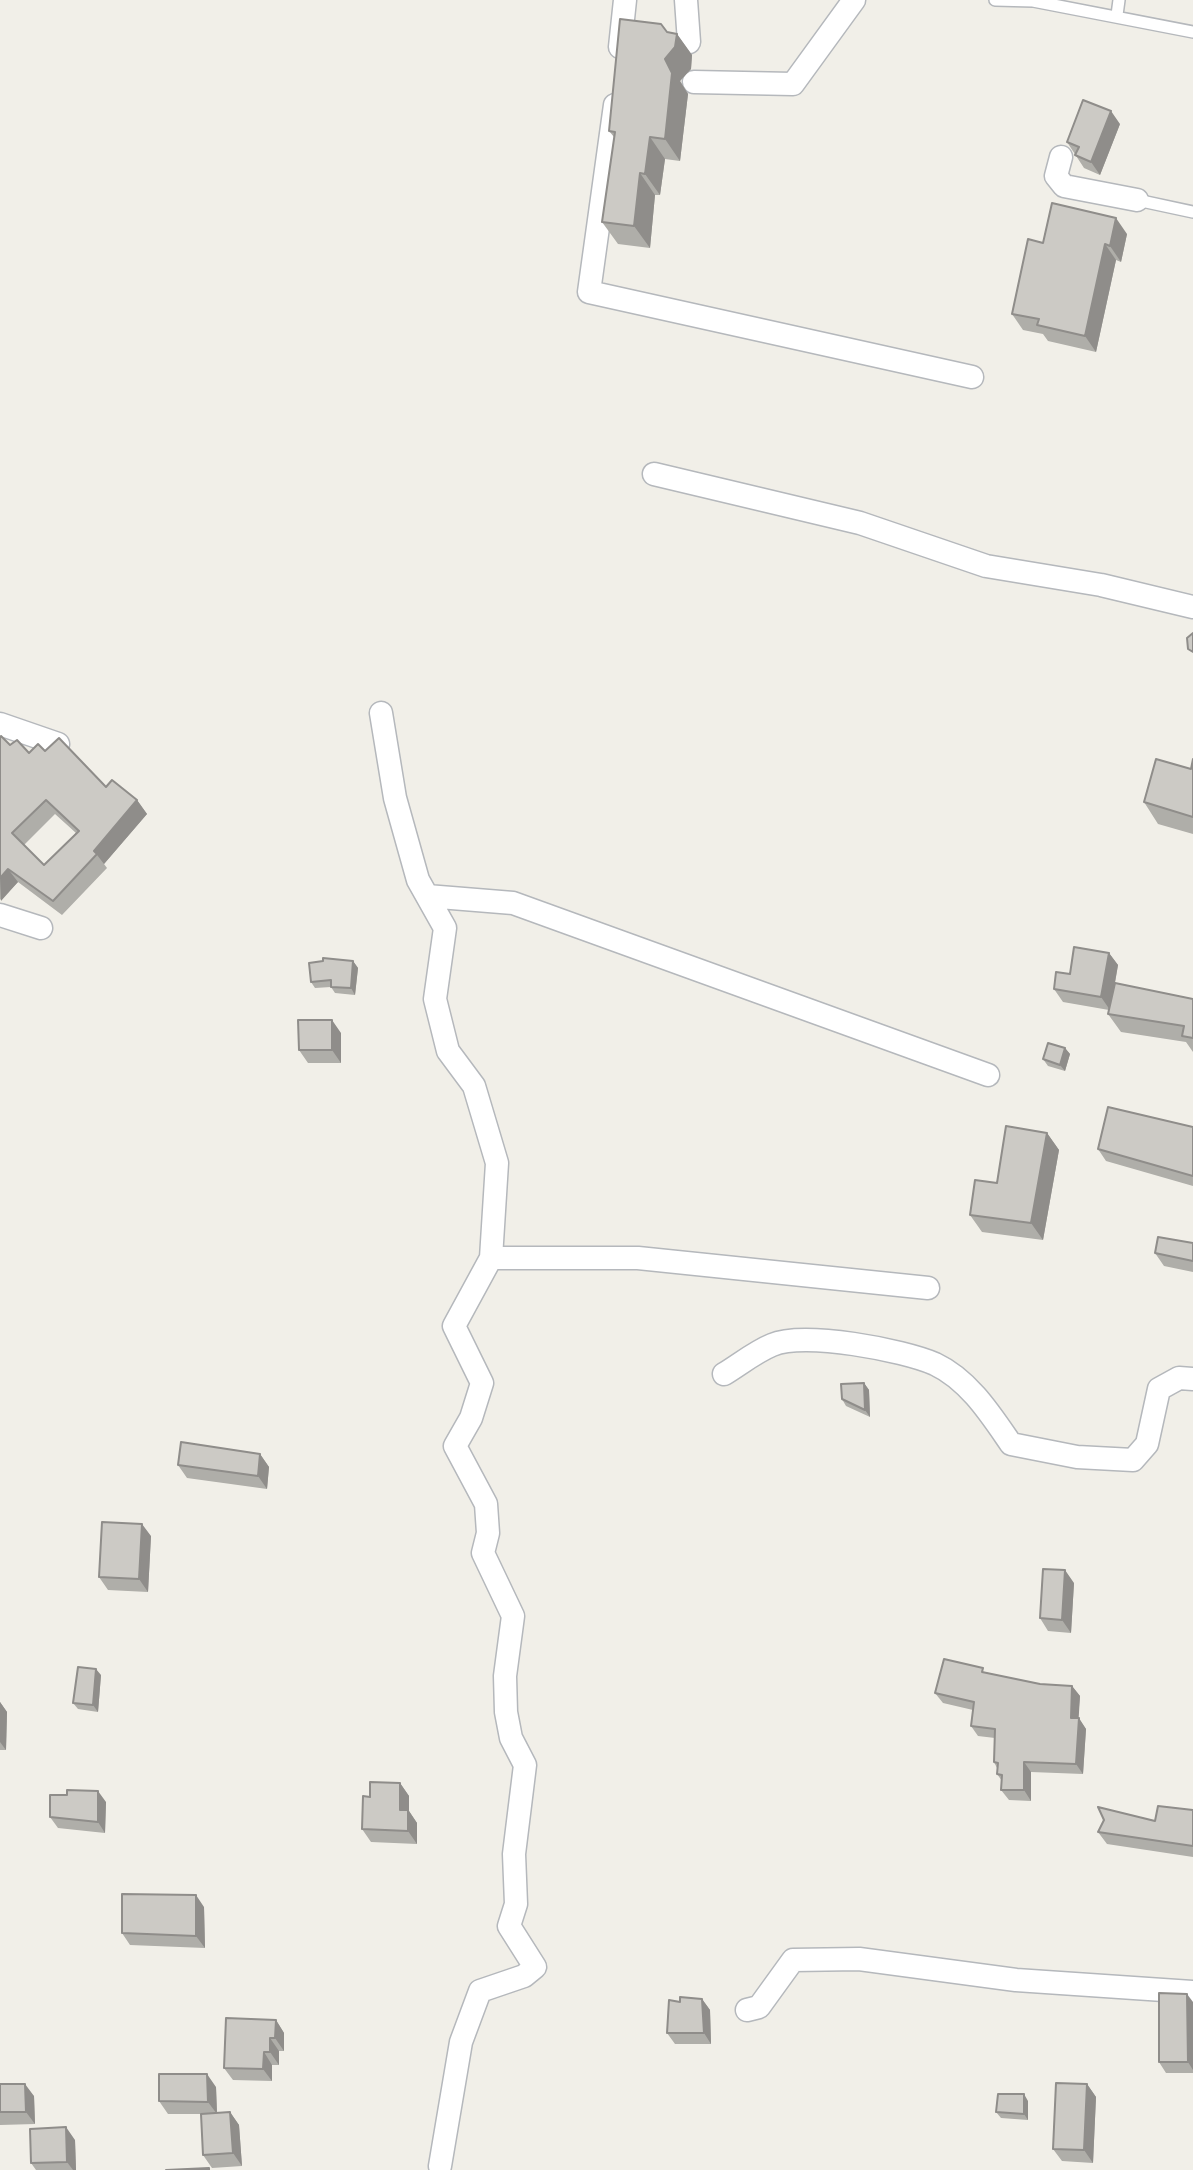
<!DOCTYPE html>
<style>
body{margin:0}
canvas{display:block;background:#f1efe8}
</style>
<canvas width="1193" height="2170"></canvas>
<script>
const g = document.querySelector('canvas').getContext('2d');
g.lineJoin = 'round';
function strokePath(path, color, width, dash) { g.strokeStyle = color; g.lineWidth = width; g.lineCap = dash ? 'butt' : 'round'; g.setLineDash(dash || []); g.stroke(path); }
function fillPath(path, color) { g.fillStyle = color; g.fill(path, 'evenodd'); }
const service = new Path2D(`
 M995,0L1033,1L1193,32
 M1117,15L1119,0
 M1137,200L1193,212`);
const minor = new Path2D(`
 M686,0L689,42
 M620,47L625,0
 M694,82L793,84L854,0
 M615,105L589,292L972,377
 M1061,157L1056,176L1064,186L1137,200
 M654,474L860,523L986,566L1101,585L1193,607
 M381,713L395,798L418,880L445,928L435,999L448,1051L474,1086L497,1163L491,1258L454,1326L482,1383L471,1418L455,1446L486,1504L488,1533L483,1553L513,1616L505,1676L506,1712L511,1738L525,1765L514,1854L516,1904L509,1926L535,1967L524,1976L480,1991L461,2042L440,2166
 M0,724L58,744
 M427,896L513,903L988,1075
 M0,915L41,928
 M491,1258H638L928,1288
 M724,1374C739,1365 755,1352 772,1345C804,1331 903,1350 935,1364C969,1380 991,1415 1011,1444L1077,1457L1133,1460L1147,1444L1159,1389L1179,1378L1193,1379
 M747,2010L759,2007L793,1960L859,1959L1016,1980L1193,1992`);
strokePath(service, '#b5b8bc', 14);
strokePath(minor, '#b5b8bc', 25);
strokePath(service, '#fff', 11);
strokePath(minor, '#fff', 22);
fillPath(new Path2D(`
 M667,32L677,34L692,55L691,69L680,81L688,94L680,161L665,159L660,195H655L650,248L618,244L602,222L614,137L609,131Z
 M1120,124L1100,175L1084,168L1067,142Z
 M1127,234L1121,262L1116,260L1096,352L1048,341L1043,334L1023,330L1012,314L1043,243Z
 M0,738L10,745L29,753L45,751L106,787L137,800L147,814L104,864L107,868L62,915L18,882L0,900ZM55,814L76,833L44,865L24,845Z
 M1193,759V834L1158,824L1144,802L1191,769Z
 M1109,953L1118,965L1115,983L1193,999V1052L1186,1042L1121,1032L1108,1014L1109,1010L1063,1002L1054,989L1070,974Z
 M353,961L358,968L355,995L335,993L331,987L315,988L311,982Z
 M341,1033V1063H308L299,1050Z
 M1065,1048L1070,1054L1065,1071L1048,1066L1043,1059Z
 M1193,1127V1186L1106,1161L1098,1149Z
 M1047,1133L1059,1150L1043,1240L982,1232L970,1215L997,1183Z
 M1193,1243V1272L1164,1266L1155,1253Z
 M864,1383L869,1390L870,1417L846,1406L842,1399Z
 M260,1454L269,1467L267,1489L187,1478L178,1465Z
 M151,1536L148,1592L108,1590L99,1577Z
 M1074,1583L1071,1633L1048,1631L1040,1618Z
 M986,1673L1040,1684L1072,1686L1080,1696L1078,1718L1086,1729L1083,1774L1031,1772V1801L1009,1800L1001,1790L1002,1781L997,1774V1768L994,1762L995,1738L978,1736L971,1726L973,1710L943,1703L935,1693Z
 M101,1675L98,1712L78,1709L73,1703Z
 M0,1702L7,1712L6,1750H0Z
 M400,1783L409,1796V1811L417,1823V1844L371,1842L362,1829L370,1797Z
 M106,1802L105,1833L58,1828L50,1817Z
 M1193,1810V1857L1107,1844L1098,1832L1104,1820L1155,1821Z
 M204,1907L205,1948L130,1945L122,1933Z
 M702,1999L710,2010L711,2044H675L667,2033Z
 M1193,2002V2073H1166L1159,2062Z
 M276,2020L284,2033V2051H279V2065H272V2081L233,2080L224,2068Z
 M0,2084L34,2096L35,2124L0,2125Z
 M1087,2084L1096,2097L1093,2163L1062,2161L1053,2149Z
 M216,2087L217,2113L230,2112L239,2125L242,2166L212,2168L203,2155L201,2114H168L159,2101Z
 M1028,2101V2120L1001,2118L996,2112Z
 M75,2140L76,2170H36L31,2163Z`), '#afaea9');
fillPath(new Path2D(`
 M677,34L692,55L691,69L680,81L688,94L680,161L665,139V59Z
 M1111,111L1120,124L1100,175L1091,162Z
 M650,137L665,159L660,195L645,174Z
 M640,173L655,195L650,248L634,226Z
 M1116,218L1127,234L1121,262L1110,246Z
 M1105,244L1116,260L1096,352L1085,336Z
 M137,800L147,814L104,864L94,851Z
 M8,869L18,882L1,901L0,878Z
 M1109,953L1118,965L1110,1010L1101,997Z
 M353,961L358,968L355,995L351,988Z
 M332,1020L341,1033V1063L332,1050Z
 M1065,1048L1070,1054L1065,1071L1060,1065Z
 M1047,1133L1059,1150L1043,1240L1031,1223Z
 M864,1383L869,1390L870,1417L865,1410Z
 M260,1454L269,1467L267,1489L258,1476Z
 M142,1524L151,1536L148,1592L139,1579Z
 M1065,1570L1074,1583L1071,1633L1062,1620Z
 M96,1669L101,1675L98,1712L93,1705Z
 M1072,1686L1080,1696L1078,1728L1071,1718Z
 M0,1702L7,1712L6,1750L0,1742Z
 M1079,1718L1086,1729L1083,1774L1076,1764Z
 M1024,1762L1031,1772V1801L1024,1790Z
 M400,1783L409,1796V1811L417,1823V1844L408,1831L400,1810Z
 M98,1791L106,1802L105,1833L98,1822Z
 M196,1895L204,1907L205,1948L196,1936Z
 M1187,1994L1193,2002V2070L1188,2062Z
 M702,1999L710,2010L711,2044L704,2033Z
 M276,2020L284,2033V2051L275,2038Z
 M270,2038L279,2051V2065L270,2052Z
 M264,2052L272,2065V2081L263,2069Z
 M207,2074L216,2087L217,2114L208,2102Z
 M25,2084L34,2096L35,2124L26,2112Z
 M1087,2084L1096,2097L1093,2163L1084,2150Z
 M1024,2094L1028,2101V2120L1024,2114Z
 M230,2112L239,2125L242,2166L233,2153Z
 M66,2127L75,2140L76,2170H73L67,2162Z`), '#8f8d8a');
const building = new Path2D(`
 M620,19L661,24L667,32L677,34L675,47L665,59L672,73L665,139L650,137L645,174L640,173L634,226L602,222L615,132L609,131Z
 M1083,100L1111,111L1091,162L1075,155L1079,147L1067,142Z
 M1052,203L1116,218L1110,246L1105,244L1085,336L1037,325L1039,319L1012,314L1028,239L1043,243Z
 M1193,633V652L1188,649L1187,638Z
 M1,736L10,745L17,740L29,753L38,744L45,751L59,738L106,787L112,780L137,800L94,851L97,854L53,901L8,869L0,878V738ZM46,800L79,831L44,865L12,833Z
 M1156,759L1191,769L1193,759V817L1144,802Z
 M1074,947L1109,953L1101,997L1054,989L1056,972L1070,974Z
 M323,958L353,961L351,988L331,987V980L311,982L309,963L323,961Z
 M1115,983L1193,999V1038L1182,1036L1184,1026L1108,1014Z
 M298,1020H332V1050H299Z
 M1048,1043L1065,1048L1060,1065L1043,1059Z
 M1108,1107L1193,1127V1176L1098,1149Z
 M1006,1126L1047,1133L1031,1223L970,1215L975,1180L997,1183Z
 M1158,1237L1193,1243V1261L1155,1253Z
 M864,1383L865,1410L842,1399L841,1384Z
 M181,1442L260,1454L258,1476L178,1465Z
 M102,1522L142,1524L139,1579L99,1577Z
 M1043,1569L1065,1570L1062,1620L1040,1618Z
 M944,1659L983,1668L982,1672L1040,1684L1072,1686L1071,1718H1079L1076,1764L1024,1762V1790H1001L1002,1775L997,1774L998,1763L994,1762L995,1729L971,1726L974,1702L935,1693Z
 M78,1667L96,1669L93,1705L73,1703Z
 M370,1782L400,1783V1810H408V1831L362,1829L363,1796L370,1797Z
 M67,1790L98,1791V1822L50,1817V1795H67Z
 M1158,1806L1193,1810V1846L1098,1832L1104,1820L1098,1807L1155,1821Z
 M122,1894L196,1895V1936L122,1933Z
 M1159,1993L1187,1994L1188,2062H1159Z
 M680,1997L702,1999L704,2033H667L669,2000L680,2002Z
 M226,2018L276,2020L275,2038H270V2052H264L263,2069L224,2068Z
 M159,2074H207L208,2102L159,2101Z
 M1056,2083L1087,2084L1084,2150L1053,2149Z
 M0,2084H25L26,2112H0Z
 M998,2094H1024V2114L996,2112Z
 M230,2112L233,2153L203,2155L201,2114Z
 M66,2127L67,2162L31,2163L30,2129Z
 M209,2168V2170H166Z`);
fillPath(building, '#cccac5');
strokePath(building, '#8f8d8a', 2);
</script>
